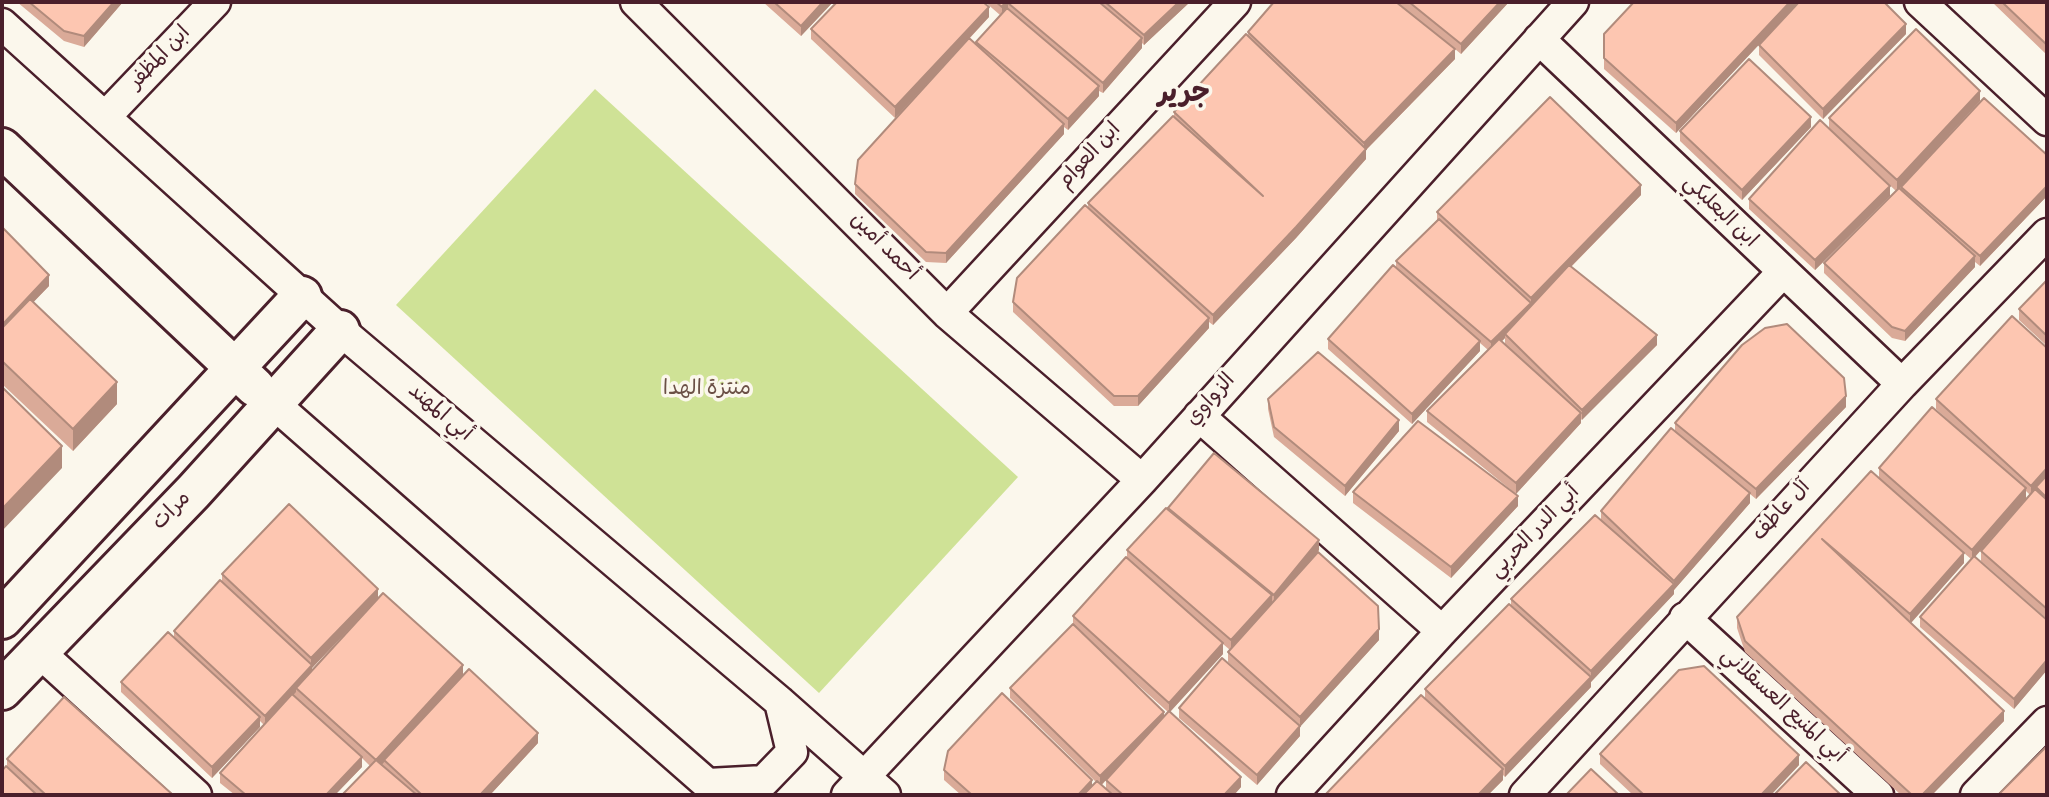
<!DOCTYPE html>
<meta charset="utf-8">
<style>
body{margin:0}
#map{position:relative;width:2049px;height:797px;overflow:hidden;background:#fbf7ec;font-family:"Gochi Hand",sans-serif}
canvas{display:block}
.frame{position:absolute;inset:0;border:4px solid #4a1f2b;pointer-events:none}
</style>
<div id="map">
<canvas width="2049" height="797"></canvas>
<div class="frame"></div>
</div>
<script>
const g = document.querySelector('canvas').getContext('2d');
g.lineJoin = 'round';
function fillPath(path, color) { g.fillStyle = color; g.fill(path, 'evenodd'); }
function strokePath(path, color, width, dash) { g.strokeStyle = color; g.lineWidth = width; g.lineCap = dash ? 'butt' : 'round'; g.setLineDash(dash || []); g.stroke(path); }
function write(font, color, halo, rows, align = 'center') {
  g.font = font + ' "Gochi Hand","Playpen Sans Arabic",sans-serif'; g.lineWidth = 7; g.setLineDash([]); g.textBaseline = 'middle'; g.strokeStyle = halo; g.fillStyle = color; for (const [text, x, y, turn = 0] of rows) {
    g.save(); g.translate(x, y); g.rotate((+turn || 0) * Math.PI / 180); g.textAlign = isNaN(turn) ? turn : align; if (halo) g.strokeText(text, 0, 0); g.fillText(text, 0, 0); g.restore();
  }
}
fillPath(new Path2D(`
 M595,89L1018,477L819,693L396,305Z`), '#cfe296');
const street = new Path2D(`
 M636,2L947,313L1142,480
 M1920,2L2047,120
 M2,24L340,330L780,702L885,795
 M1539,39L1902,384
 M106,116L215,2
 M947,313L1235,2
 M273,403L720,795
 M1199,416L1442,631
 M1685,618L1878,795
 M38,651L196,795
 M708,784L764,781L792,752L780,702
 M847,795L1142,480L1573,2
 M1292,795L1442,631L1782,273
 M1525,795L1902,384L2047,234
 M1976,795L2047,722`);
const secondary = new Path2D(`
 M2,148L255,387
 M2,619L302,296
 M2,690L193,492L340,330`);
strokePath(street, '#4a1f2b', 35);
strokePath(secondary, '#4a1f2b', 44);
strokePath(street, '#fbf7ec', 30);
strokePath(secondary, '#fbf7ec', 38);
fillPath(new Path2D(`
 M17,2H123L84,47L64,41Z
 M763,2H833L801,36Z
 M985,2H1190L1144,45L1142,43V48L1103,93L1099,91V96L1068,130L1064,127V134L946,263L926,262L855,194V184L950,59L895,118L811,39V29L989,17L969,39L976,45V42L1000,15Z
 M1396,2H1509L1461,54L1455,49V59L1366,150V159L1296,238L1213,325L1209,322V328L1138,406H1114L1013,312V302L1088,208V203L1174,116V112L1248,36V32Z
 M1799,2L1676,133L1604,69V34Z
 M1992,2H2047V55Z
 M1906,34L1823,119L1759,55V45Z
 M1980,101L1899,188L1901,190V187L2047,155V196L1980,266L1975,262V267L1905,341L1892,338L1824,273V263L1896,191L1829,128V118Z
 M1811,127L1742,200L1680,141V131Z
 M1641,195L1571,267L1657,345L1581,420V423L1516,494L1427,422V411L1488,350L1480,343V351L1412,424L1328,349V339L1396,267V261L1437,220V212ZM1505,338V344L1514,353L1501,342Z
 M1890,196L1815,270L1749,209V199Z
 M2,227L49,286L33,302L117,404L73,451L2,384Z
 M2047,280V346L2019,320V309Z
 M2047,348V619L1981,561V551L2030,495L2026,491V499L1975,557L2047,620V670L2014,709L1920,627V617L1971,559L1964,553V563L1911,623L2004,721L1932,795H1901L1745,652L1737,628V617L1879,478V468L1960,431L1936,409V399Z
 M1268,399L1399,431L1345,496L1274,437L1268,409Z
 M1846,407L1756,499L1750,494V503L1674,590V594L1591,682V687L1505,777L1503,775V780L1488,795H1325L1425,699V689L1511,605V599L1601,520V511L1675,431V423Z
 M1353,492L1518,506L1451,578L1353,503Z
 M1168,508L1319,550L1315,555L1379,640L1300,726V736L1257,785L1179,718V708L1282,711L1228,662V652L1230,650L1223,644V654L1170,712L1241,787L1234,795H961L944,780V770L1092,786L1096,782L1010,698V688L1073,624V616L1127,558V550L1168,510ZM1111,661L1168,712L1164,717ZM1106,780V789L1102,785Z
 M222,574L378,599L312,668V671L463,676L538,743L490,795H342L370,766L362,758V767L335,795H235L220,783V773L264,725L260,721V727L212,778L121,692V682L174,637V631L222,582Z
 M1600,754L1799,765L1771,795H1633L1600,764Z
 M7,759L173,795H2L7,767Z`), '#daaa98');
fillPath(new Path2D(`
 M114,2H123L84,47V36Z
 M823,2H833L801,36V26Z
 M1005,2H1012L1008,3V8L1002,17V7Z
 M1179,2H1190L1144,45V35Z
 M1500,2H1509L1461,54V44Z
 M1790,2H1799L1676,133V123Z
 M989,7V17L895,118V107Z
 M1906,24V34L1823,119V109Z
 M1142,38V48L1103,93V83Z
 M1455,49V59L1366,150V159L1296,238L1213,325V315L1364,151V143Z
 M1099,86V96L1068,130V119Z
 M1980,91V101L1897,191V180Z
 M1811,117V127L1742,200V190Z
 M1064,124V134L946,263V253Z
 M1641,185V195L1505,334V338L1491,352V342L1531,303V298Z
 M1890,186V196L1815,270V260Z
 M2047,186V196L1980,266V256Z
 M1975,256V267L1905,341V331Z
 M49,275V286L2,335V325Z
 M1209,318V328L1138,406V396Z
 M1657,335V345L1582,420V410Z
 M1480,341V351L1412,424V414Z
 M117,382V404L73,451V429Z
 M1846,396V407L1756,499V489Z
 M1581,413V423L1516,494V483Z
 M1399,420V431L1345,496V486Z
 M62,446V468L2,531V509Z
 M2047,468V478L2036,487V491L2031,496V486Z
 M2026,488V499L1972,560V550Z
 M1750,493V503L1674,590V594L1591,682V687L1505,777V766L1591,677V671L1674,585V581Z
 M1518,496V506L1451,578V567Z
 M1319,540V550L1274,605V595Z
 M1964,553V563L1910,624V614Z
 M378,589V599L312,668V676L296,688V692L265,726V716L311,666V658Z
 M1272,595V605L1231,650V640Z
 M1379,629V640L1300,727V717Z
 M1223,643V654L1169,713V703Z
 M2047,660V670L2014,709V699Z
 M463,665V676L376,771V760Z
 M2004,711V721L1932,795H1922Z
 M1164,712V722L1100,786V776Z
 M260,717V727L212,778V767Z
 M1300,726V736L1257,785V775Z
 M538,733V743L490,795H480Z
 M1799,755V765L1771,795H1761Z
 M362,757V767L335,795H326Z
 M1503,769V780L1488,795H1478Z
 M1241,777V787L1234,795H1224Z
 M1092,780V791L1088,795H1078Z`), '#b18b7c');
const building = new Path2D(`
 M29,2H114L84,36L64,31Z
 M774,2H823L801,26Z
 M837,2H983L989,7L895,107L811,29Z
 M996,2H1005L1002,7Z
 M1010,2H1099L1142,38L1103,83L1008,3Z
 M1105,2H1179L1144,35Z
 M1274,2H1396L1455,49L1364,143L1248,32Z
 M1409,2H1500L1461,44Z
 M1634,2H1790L1676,123L1604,58V34Z
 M1799,2H1884L1906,24L1823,109L1759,45Z
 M2002,2H2047V45Z
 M1007,8L1099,86L1068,119L976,42Z
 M1916,29L1980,91L1897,180L1829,118Z
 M1246,34L1366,149L1296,227L1213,315L1088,203L1173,116L1263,196L1174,112Z
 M969,38L1064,124L946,253L926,252L855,184L858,160Z
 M1749,59L1811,117L1742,190L1680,131Z
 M1550,97L1641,185L1531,298L1437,212Z
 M1984,98L2047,155V186L1980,256L1901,187Z
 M1820,120L1890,186L1815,260L1749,199Z
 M1899,188L1975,256L1905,331L1892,327L1824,263Z
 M1085,205L1209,318L1138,396H1114L1013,302L1017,278Z
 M1439,219L1531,303L1491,342L1396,261Z
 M2,227L49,275L2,325Z
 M1393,265L1480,341L1412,414L1328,339Z
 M1569,265L1657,335L1582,410L1505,334Z
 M2047,280V336L2019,309Z
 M30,299L117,382L73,429L2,361V328Z
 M2012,316L2047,348V468L2031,486L1936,399Z
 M1787,324L1844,378L1846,396L1756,489L1675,423L1742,345L1765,328Z
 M1499,339L1581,413L1516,483L1427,411Z
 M1318,352L1399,420L1345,486L1274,427L1268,399Z
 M2,387L62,446L2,509Z
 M1932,407L2026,488L1972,550L1879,468Z
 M1418,421L1518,496L1451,567L1353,492Z
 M1671,428L1750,493L1674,581L1601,511Z
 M1214,453L1319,540L1274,595L1168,508Z
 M1871,471L1964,553L1910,614L1822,539L2004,711L1922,795H1912L1745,641L1737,617Z
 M2047,475V498L2036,487Z
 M2035,489L2047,500V609L1981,551Z
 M289,504L378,589L311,658L222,574Z
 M1166,508L1272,595L1231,640L1127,550Z
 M1595,515L1674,584L1591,671L1511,599Z
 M1318,552L1378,606L1379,629L1300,717L1228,652Z
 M1974,556L2047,620V660L2014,699L1920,617Z
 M1126,557L1223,643L1169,703L1073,616Z
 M220,580L312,665L265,716L174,631Z
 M383,593L463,665L376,760L296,688Z
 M1509,604L1591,677L1505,766L1425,689Z
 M1073,624L1164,712L1100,776L1010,688Z
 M168,632L260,717L212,767L121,682Z
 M1222,658L1300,726L1257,775L1179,708Z
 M1704,666L1799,755L1761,795H1644L1600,754L1679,670Z
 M469,669L538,733L480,795H422L384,760Z
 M1002,693L1092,780L1078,795H972L944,770L948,751Z
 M292,694L362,757L326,795H246L220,773Z
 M1421,695L1503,769L1478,795H1325Z
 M64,697L173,795H46L7,759Z
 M1169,711L1241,777L1224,795H1123L1106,780Z
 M2047,746V795H1998Z
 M376,760L417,795H342Z
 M1806,762L1841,795H1774Z
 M6,766L37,795H2V771Z
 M1591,769L1619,795H1566Z
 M1097,781L1113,795H1083Z`);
fillPath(building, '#fdc6b1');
strokePath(building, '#b18b7c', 2);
write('21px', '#4a1f2b', '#fbf7ec', [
 ["ابن المظفر",161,59,-46],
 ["ابن العوام",1091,157,-47],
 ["ابن البعلبكي",1719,213,44],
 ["أحمد أمين",883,248,45],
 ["الزواوي",1212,401,-48],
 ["أبي المهند",439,414,40],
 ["مرات",173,512,-46],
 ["آل عاطف",1783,512,-47],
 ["أبي الدر الحربي",1536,533,-46],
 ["أبي المنيع العسقلاني",1782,707,42]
]);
write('21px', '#6b5046', '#fbf7ec', [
 ["منتزة الهدا",707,391]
]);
write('bold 28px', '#4a1f2b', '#fbf7ec', [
 ["جرير",1184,97]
]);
</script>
